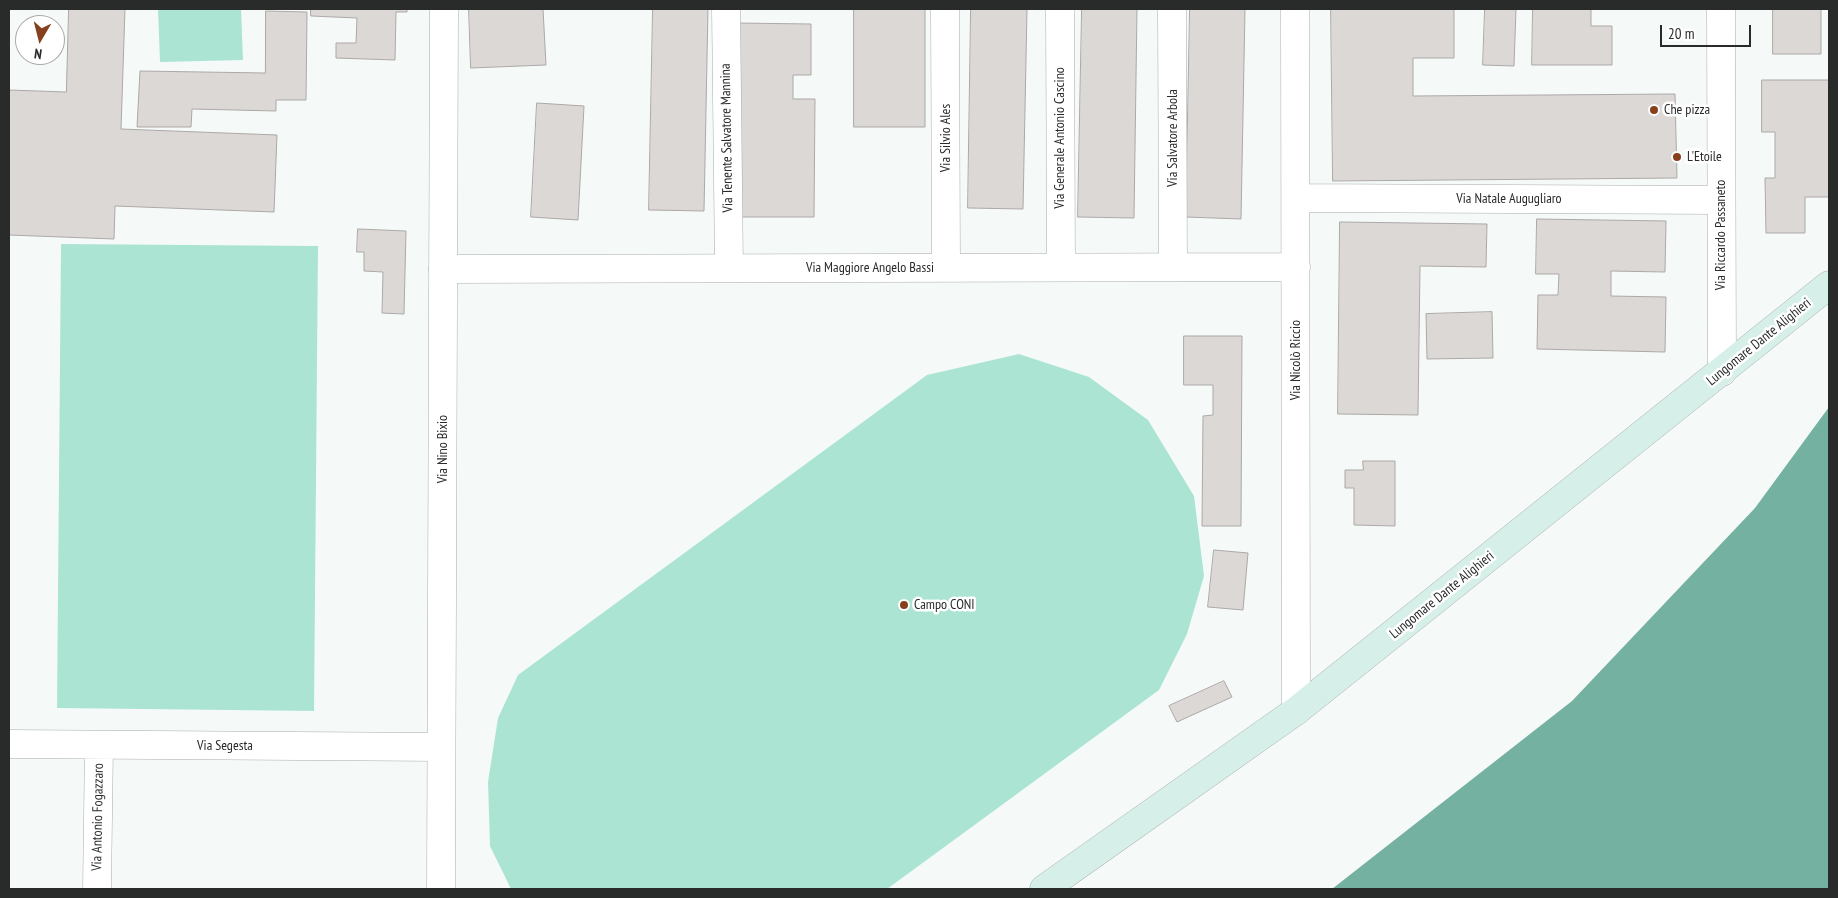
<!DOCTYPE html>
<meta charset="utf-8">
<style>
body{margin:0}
#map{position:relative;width:1838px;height:898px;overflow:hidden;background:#f5faf8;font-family:"PT Sans Narrow",sans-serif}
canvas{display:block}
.frame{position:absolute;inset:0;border:10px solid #292b2a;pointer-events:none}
.north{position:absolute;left:15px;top:15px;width:50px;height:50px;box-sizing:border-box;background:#fff;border:1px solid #a9aaaa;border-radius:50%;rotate:188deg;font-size:14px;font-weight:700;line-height:20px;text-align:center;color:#292b2a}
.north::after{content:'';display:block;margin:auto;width:18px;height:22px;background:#87401d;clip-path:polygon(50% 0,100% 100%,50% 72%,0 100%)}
.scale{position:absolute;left:1660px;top:25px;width:91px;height:22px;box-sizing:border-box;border:2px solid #292b2a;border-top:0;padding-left:6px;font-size:15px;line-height:18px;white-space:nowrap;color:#292b2a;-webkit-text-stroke:4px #fff;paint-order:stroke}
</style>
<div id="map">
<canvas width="1838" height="898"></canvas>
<div class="frame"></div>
<div class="north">N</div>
<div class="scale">20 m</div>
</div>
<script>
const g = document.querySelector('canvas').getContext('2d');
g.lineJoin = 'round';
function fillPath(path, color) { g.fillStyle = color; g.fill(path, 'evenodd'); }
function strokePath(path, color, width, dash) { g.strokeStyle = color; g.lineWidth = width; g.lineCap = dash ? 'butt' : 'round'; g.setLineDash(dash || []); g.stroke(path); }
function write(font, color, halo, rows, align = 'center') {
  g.font = font + ' "PT Sans Narrow",sans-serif'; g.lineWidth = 5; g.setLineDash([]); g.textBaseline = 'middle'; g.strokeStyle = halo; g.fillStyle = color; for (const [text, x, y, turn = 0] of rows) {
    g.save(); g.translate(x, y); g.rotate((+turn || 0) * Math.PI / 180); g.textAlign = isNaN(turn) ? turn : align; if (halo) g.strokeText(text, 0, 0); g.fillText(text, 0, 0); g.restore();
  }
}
fillPath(new Path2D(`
 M158,9H241L243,60L160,62Z
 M61,244L318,246L314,711L57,708Z
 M1019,354L1089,377L1148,420L1194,496L1204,576L1187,634L1159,690L887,889H511L490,846L488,782L498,718L518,675L927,375Z`), '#ace4d4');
fillPath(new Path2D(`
 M1829,407V889H1332L1572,701L1755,508Z`), '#75b1a1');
const building = new Path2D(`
 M69,9H125L121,129L277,135L274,212L115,206L114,239L9,235V90L66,92Z
 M311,9H407V12H396L395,60L336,58V43H356L357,18L311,16Z
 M469,9H543L546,65L471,68Z
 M653,9H708L704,211L649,210Z
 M854,9H925V127H854Z
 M971,9H1027L1023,209L968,208Z
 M1082,9H1137L1134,218L1078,217Z
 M1190,9H1245L1241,219L1186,217Z
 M1331,9H1454V58H1413V96L1675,94L1677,178L1333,181Z
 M1485,9H1516L1514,66L1483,65Z
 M1533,9H1591V26H1612V65H1532Z
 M1773,9H1821V54H1773Z
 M266,11L307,12L306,100H276V111L192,109L191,127H137L140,71L265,73Z
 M736,23L811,24V75H793V99H815L814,217H735Z
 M1762,80H1829V197H1805V233H1766L1765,178H1775V132H1762Z
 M537,103L584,106L578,220L531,217Z
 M1537,219L1666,221L1665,272L1611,271V296L1666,297L1665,352L1537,349L1538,295H1558L1559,274H1536Z
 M1340,222L1487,224L1486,267L1420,266L1418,415L1338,414Z
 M358,229L406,231L404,314L382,313L383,272L364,271V252H357Z
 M1492,312L1493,358L1427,359L1426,314Z
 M1184,336H1242L1241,526H1202L1203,416L1213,415V385H1184Z
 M1363,461H1395V526L1354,525V488H1345V470H1363Z
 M1214,550L1248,553L1243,610L1208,607Z
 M1224,681L1232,697L1177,722L1169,706Z`);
fillPath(building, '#dcd8d6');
strokePath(building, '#aca8a7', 1);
const minor = new Path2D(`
 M726,9L729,268
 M945,9L946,268
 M1060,9L1061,267
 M1172,9L1173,267
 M1295,9L1296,711
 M1721,9L1722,372
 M1296,198L1721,200
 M443,269L1296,267
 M9,744L441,747
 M97,889L99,745`);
const tertiary = new Path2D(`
 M441,889L444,9`);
const secondary = new Path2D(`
 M1044,889L1296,711L1829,285`);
strokePath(minor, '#a8acab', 29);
strokePath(tertiary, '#a8acab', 29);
strokePath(secondary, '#a8acab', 29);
strokePath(minor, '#fff', 28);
strokePath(tertiary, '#fff', 28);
strokePath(secondary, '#d6f0e9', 28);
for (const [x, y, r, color] of [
 [1654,110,5,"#87401d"],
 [1677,157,5,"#87401d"],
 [904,605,5,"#87401d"]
]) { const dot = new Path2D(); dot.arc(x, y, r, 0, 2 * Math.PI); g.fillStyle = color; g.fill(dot); strokePath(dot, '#fff', 2); }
write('14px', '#292b2a', '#fff', [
 ["Che pizza",1664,110],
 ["L'Etoile",1687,157],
 ["Campo CONI",914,605]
], 'left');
write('14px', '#292b2a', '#fff', [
 ["Via Tenente Salvatore Mannina",727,138,-91],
 ["Via Silvio Ales",946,138,-90],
 ["Via Generale Antonio Cascino",1060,138,-90],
 ["Via Salvatore Arbola",1173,138,-90],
 ["Via Natale Augugliaro",1509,199],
 ["Via Riccardo Passaneto",1721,235,-90],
 ["Via Maggiore Angelo Bassi",870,268],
 ["Lungomare Dante Alighieri",1759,342,-39],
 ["Via Nicolò Riccio",1296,360,-90],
 ["Via Nino Bixio",443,449,-90],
 ["Lungomare Dante Alighieri",1442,595,-39],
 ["Via Segesta",225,746],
 ["Via Antonio Fogazzaro",98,817,-89]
]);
</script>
